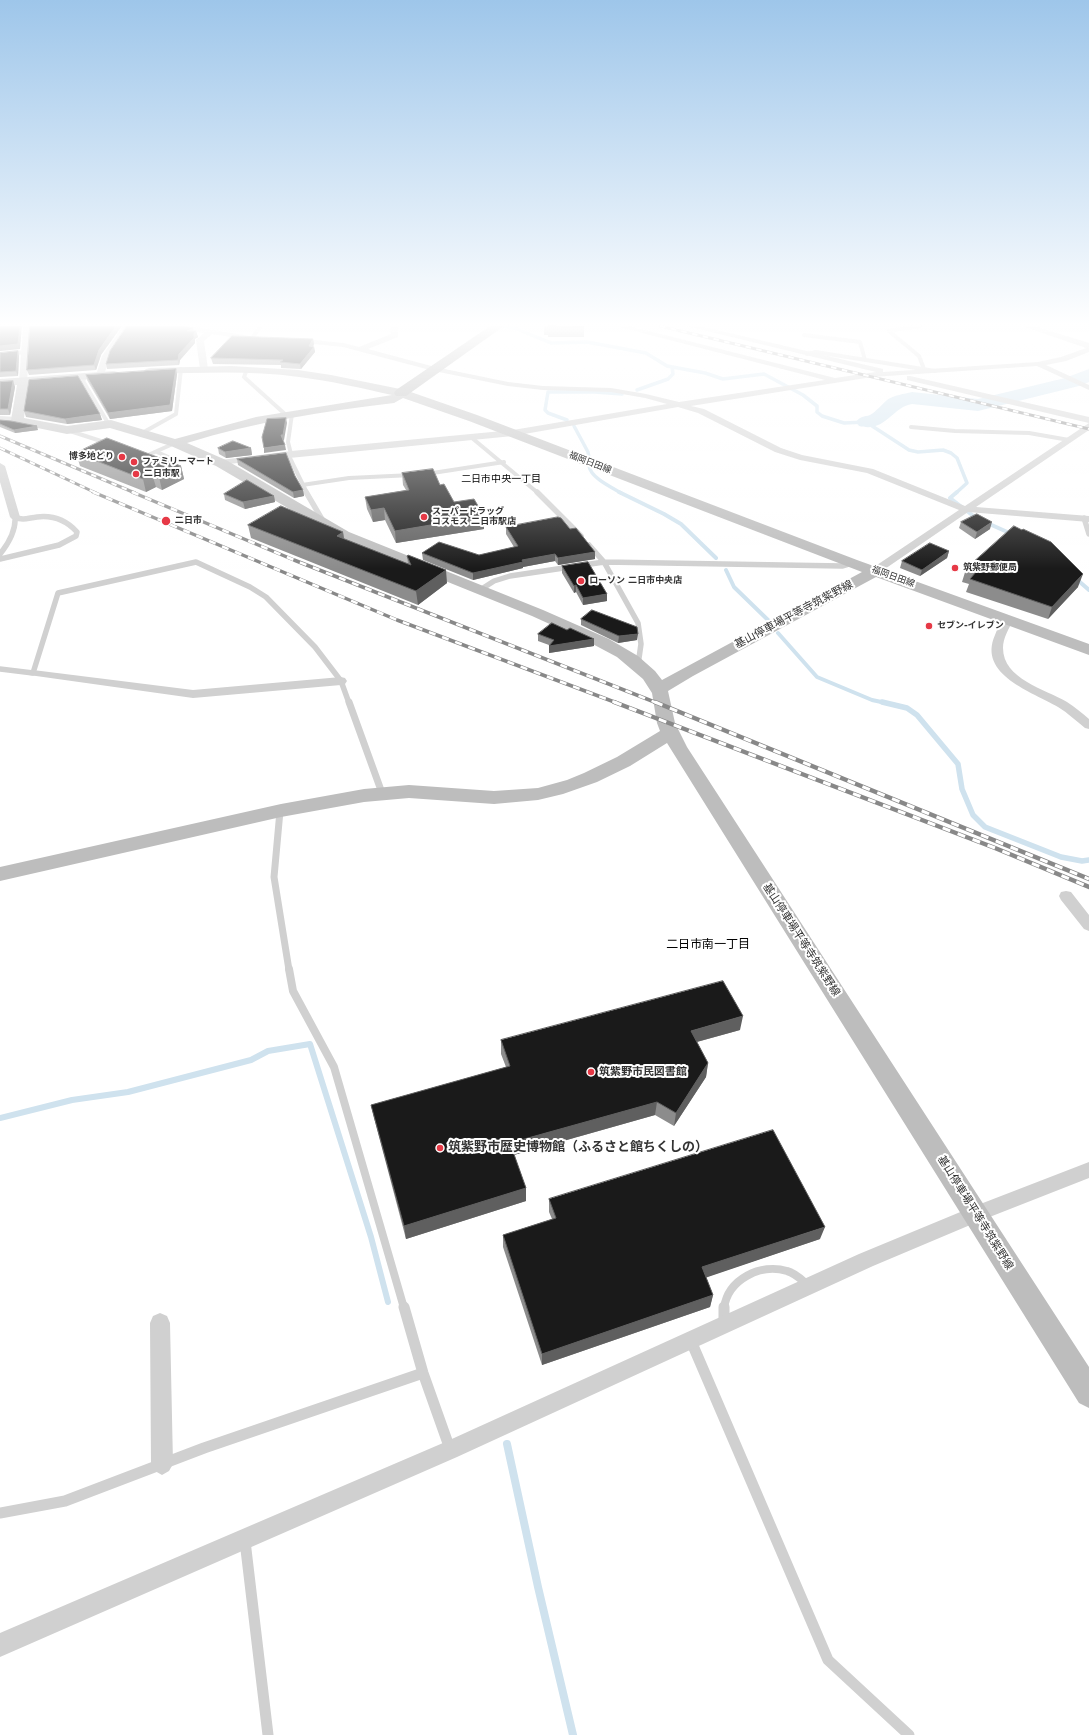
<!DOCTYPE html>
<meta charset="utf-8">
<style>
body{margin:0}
canvas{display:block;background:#fff}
</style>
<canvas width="1089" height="1735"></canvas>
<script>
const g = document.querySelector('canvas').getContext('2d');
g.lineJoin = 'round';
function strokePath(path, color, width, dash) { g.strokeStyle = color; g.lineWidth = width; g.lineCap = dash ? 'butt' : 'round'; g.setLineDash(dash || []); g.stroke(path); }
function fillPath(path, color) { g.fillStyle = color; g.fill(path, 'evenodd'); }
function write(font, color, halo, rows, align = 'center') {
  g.font = font + ' "DejaVu Sans","Noto Sans JP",sans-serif'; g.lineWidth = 4; g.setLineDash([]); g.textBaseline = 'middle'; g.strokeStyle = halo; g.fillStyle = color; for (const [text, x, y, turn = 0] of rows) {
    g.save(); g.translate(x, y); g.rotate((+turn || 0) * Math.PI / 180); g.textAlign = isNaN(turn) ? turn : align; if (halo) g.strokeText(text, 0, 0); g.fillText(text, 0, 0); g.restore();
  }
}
strokePath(new Path2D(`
 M503,326L517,329L551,343L587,342L646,353L667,366L705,373L723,379L764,374L803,395L817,406V412L822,416L844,423L866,422L909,450L918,452L943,450L951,453L957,458L967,483L956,493
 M637,390L668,379L673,374L672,367
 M567,420L548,413L545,410L548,392H595L622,394
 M574,426L588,452L589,458
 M589,466C591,478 611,487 621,493`), '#cfe2ee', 3.5);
strokePath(new Path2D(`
 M619,492L664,514L681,524L716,558
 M957,492L950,498L976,518L1014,535
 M726,570L734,587L769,621
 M1074,577L1089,590
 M778,633L817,677L872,700L886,703`), '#cfe2ee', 4);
strokePath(new Path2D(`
 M882,702L907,708L917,715L958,764L962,789L973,815L985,827L1061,857L1082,861L1089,860`), '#cfe2ee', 5.5);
strokePath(new Path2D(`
 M0,1118L72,1100L128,1092L251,1060L268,1051L310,1044L371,1237L388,1302`), '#cfe2ee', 6);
strokePath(new Path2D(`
 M507,1444L538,1587L573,1735`), '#cfe2ee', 8);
fillPath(new Path2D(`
 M1089,369V382L1079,386L978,411L912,404C892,407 886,433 859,426L856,422C860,416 864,417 870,415C877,411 881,405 887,400C894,395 904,394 912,392L978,399L1065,378Z`), '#cfe2ee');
strokePath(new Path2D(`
 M920,326L889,331L919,356L924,369
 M804,335L860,342L865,360
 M252,338L261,326
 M807,354L816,352L935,371
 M0,355L25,352
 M247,369L244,377L286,415
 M85,377L83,381L108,423
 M911,427L955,431L1029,433L1069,440
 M67,430L110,444
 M142,433L176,414L181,369
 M472,438L538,493
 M157,452L175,460L167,464L163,463
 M288,454L307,493
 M291,454L288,442L292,414
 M148,455L175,443
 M426,474L504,462
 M302,485L349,478L412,475`), '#d0d0d0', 4);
strokePath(new Path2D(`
 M306,492L323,521
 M537,492L581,536
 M1084,518L1089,534
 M589,545L604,562L638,623L641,644L638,665
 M0,554C8,544 16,530 15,517C23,521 28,518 37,517C53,515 66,520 77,532L76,536L59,545L0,559
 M480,590L494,581L510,576L604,562L842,566L852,563
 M0,669L33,673L58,593L196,562L250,587L266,597L315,647L341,681L349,703`), '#d0d0d0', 5.5);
strokePath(new Path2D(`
 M349,702L382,793
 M280,811L274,877L289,970`), '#d0d0d0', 7);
strokePath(new Path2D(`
 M289,969L293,991L334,1067L404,1308
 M724,1308C728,1279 761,1263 787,1271C795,1273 802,1280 808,1285`), '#d0d0d0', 8);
strokePath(new Path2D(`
 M404,1307L423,1373L450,1449
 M724,1324V1307
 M691,1341L828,1660L909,1735
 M0,1513L65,1501L204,1448L423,1373
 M245,1541L268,1735`), '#d0d0d0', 11);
fillPath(new Path2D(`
 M23,326H31L27,382L23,384L19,382Z
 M123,326H131L110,356L104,375L103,377H97L96,375L102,356Z
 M169,326H189L250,336L254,338L250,340L212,334L204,341L208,369L204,371L200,369L196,340L204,333L173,328Z
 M390,326H398V337L368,349L435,367L508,382L543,386L611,388L646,394L679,402L825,380L615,326H629L835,378L876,372L686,326H700L883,369V372L1038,362L1061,357L1086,348L1022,326H1034L1089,343V352L1066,361L1046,365L1089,385V390L1037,366L872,377L691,406L704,409L781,448L802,455L873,469L965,506L1089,423V430L976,507L1089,516V522L968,512L879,573H871L870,571L871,569L959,510L867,473L800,460L775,452L698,413L678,407L513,436L218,465L216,463L221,460L291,451L513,430L667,404L645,398L611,392L543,390L508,386L434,371L343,347L295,342L291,340L295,338L343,343L359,347L391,334Z
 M907,376H910L1089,417V423L907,380Z
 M0,416L17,417L21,420L17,423L0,422Z
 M0,463L5,466L20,517L18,519H12L10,517L0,482Z
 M1008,616L1014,619C1009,628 1003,638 1003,648C1003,679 1045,689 1067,702C1075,707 1082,713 1089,719V729L1085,728C1076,721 1068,713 1058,707C1033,692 977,675 995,635C998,628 1001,617 1008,616Z
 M33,670L193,690L341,677L345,678L347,681L345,684L341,685L193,698L29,675L27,673L29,671Z
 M1066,891L1071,892L1089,915V931L1084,929L1061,900L1059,896L1061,892Z
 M1089,1162V1178L982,1220L873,1266L457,1457L0,1657V1633L443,1443L859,1254L970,1208Z
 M160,1313L167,1316L170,1323L173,1464L169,1471L162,1475L155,1471L151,1464L150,1323L153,1316Z`), '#d0d0d0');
fillPath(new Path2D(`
 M231,366L298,370L331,375L405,390L477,415L857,560L1089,644V655L876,577L693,676L668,691L675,723L687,747L1089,1367V1408L1079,1403L667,743L630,766L597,782L563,794L538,800L494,804L409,798L364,802L281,817L0,881V867L281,804L364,789L409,785L494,791L538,788L567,780L584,773L617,757L660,731L657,723L652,693L643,679L617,657L587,641L532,616L339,538L216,466L171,446L110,428L67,434L13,423L11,420L17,385L0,387V379L114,371L118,372L120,374L118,376L114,377L28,384L24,418L67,426L111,420L175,439L256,417L392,395C361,388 331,381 299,377C250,370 200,373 150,374L146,373L144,371L146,369L150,368ZM403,398L469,421L862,572L662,680L655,671L638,656L609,639L543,610L349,532L226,460L187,443C254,422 324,411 394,403Z`), '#bdbdbd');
fillPath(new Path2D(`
 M490,326H504L406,396H396L394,393L396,390Z`), '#ababab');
const railFar2 = new Path2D(`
 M660,326L1089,429
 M0,436L135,493
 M0,448L96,493`);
const railFar1 = new Path2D(`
 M93,492L397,620L617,703
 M132,492L294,560L657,703`);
const rail = new Path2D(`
 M614,702L995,848L1089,887
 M655,702L1089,879`);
strokePath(railFar2, '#888', 3);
strokePath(railFar1, '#888', 3.5);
strokePath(rail, '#888', 4.5);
strokePath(railFar2, '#fff', 2, [5.5]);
strokePath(railFar1, '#fff', 2.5, [7]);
strokePath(rail, '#fff', 3, [8]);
fillPath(new Path2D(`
 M544,326H584V337H548V335H544Z
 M194,331H196L198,337L195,339V343L180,360L179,365L107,369L106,364Z
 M313,339L314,344L313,347H314L315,352L301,369L281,368V365L213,364L211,358Z
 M0,353L19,356L18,376L0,377Z
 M101,355L96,370L29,375L27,370Z
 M177,374L172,411L110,419L87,380L86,375Z
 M13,381L15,387L10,415H0V382Z
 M24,411L100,414L102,420L67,424L26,417Z
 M0,420L38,430L15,433L0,427Z
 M218,448H251L252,455L226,458L219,454Z
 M76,453L181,466L184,479L162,490L156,487L146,492L80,466Z
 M237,459L295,476L303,490L304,496L294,498L238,465Z
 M402,473L440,485L454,502L484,529L396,543L385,520L373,522L367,509L365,497L406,490L403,485Z
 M224,494L274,496L275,502L245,509L225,500Z
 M961,522L990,529L975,539L959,528Z
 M248,525L343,532L344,539L408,564L407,556L447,583L418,605L251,538Z
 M506,527L570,529L595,552V559L558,565L555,561L523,567V568L473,580L423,560L422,553L479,555L514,547L506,534Z
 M949,551L947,558L920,576L900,568L902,561Z
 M562,566L607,601L583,605L576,592L574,593L562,573Z
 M966,569L1078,587L1048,619L966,592L969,584L962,582Z
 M581,619L637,640L618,643L581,625Z
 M538,634L594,646L549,653V645L538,641Z
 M740,1030L697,1042L708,1063L706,1077L674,1126L655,1115L514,1155L526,1188V1201L406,1239L374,1118L371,1105L506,1067L501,1054V1040Z
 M549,1199L820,1239L706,1277L713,1295L710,1307L542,1365L503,1247V1235L552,1219L549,1212Z`), '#8c8c8c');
fillPath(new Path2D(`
 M20,326H22L20,349L0,351V346Z
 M116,326H122L101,355L96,370L94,365L99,350Z
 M193,328L194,333L187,331Z
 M196,331L198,337L195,339V343L180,360L179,365L178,360L179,354L194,333Z
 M313,339L314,344L310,352L309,346Z
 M314,347L315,352L301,369L300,364Z
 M18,351L19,356L18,376L16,371Z
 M176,369L177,374L172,411L110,419L108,413Z
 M13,381L15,387L10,415L8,409Z
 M100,414L102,420L67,424L65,419Z
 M286,418L287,423L284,440H282L281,435Z
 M37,426L38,430L15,433L14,430Z
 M285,445L286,450L264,453V448Z
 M251,448L252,455L226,458L225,452Z
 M181,466L184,479L162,490L159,477Z
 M152,474L156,487L146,492L143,479Z
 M303,490L304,496L294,498L293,492Z
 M274,496L275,502L245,509L243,502Z
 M384,508L385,520L373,522L371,510Z
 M484,516V529L396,543L395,531Z
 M992,522L990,529L975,539L977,532Z
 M343,532L345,545L337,536Z
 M949,551L947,558L920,576L922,570Z
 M595,552V559L558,565V558Z
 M555,554V561L523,567V568L473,580V573L522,560Z
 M446,570L447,583L418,605L416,591Z
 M1083,574L1078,587L1048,619L1052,607Z
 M576,585V592L574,593V586Z
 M607,594V601L583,605V598Z
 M638,634L637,640L618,643L619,636Z
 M594,639V646L549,653V646Z
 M743,1016L740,1030L689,1044L691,1031Z
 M708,1063L706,1077L674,1126L676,1113Z
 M657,1102L655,1115L510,1156V1143Z
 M526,1188V1201L406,1239L404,1226Z
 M825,1227L820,1239L699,1280L702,1267Z
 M713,1295L710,1307L542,1365V1354Z`), '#5f5f5f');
const building = new Path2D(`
 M0,326H20L18,344L0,346Z
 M30,326H116L99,350L94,365L27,370Z
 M127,326H184L193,328L187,331H196L194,333V338L179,354L178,360L106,364L110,351Z
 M548,326H584V327Z
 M232,336L313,339L309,346L314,347L300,364L280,362L283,360L211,358Z
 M18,351L16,371L0,372V353Z
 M176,369L170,405L108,413L86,375Z
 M78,376L100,414L65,419L24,411L29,380Z
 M13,381L8,409H0V382Z
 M286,418L283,435H281L285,445L264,448L262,437L267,419Z
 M0,420L11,421L37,426L14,430L0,424Z
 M107,438L181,466L159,477L152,474L143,479L76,453Z
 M233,441L251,448L225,452L218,448Z
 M286,453L295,476L303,490L293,492L237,459Z
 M433,469L440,485L444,484L454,502L474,499L484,516L395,531L384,508L371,510L365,497L409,490L402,473Z
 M247,480L274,496L243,502L224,494Z
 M281,506L343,532L337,536L411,565L407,556L408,555L446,570L416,591L248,525Z
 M977,514L992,522L977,532L961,522Z
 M558,517L561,518L570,529L576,528L595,552L558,558L555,554L522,560L523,562L473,573L422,553L439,542L479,555L518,546L506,527Z
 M1014,526L1022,530L1023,529L1051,542L1083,574L1052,607L970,579L976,572L966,569Z
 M930,543L949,551L922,570L902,561Z
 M588,562L607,594L583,598L576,585L574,586L562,566Z
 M592,610L637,627L638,634L619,636L581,619Z
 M552,623L567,630L570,628L594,639L549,646L554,640L538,634Z
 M723,981L743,1016L691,1031L708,1063L676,1113L657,1102L510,1143L526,1188L404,1226L371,1105L510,1066L501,1040Z
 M773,1130L825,1227L702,1267L713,1295L542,1354L503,1235L556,1218L549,1199Z`);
fillPath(building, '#1a1a1a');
strokePath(building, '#5f5f5f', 1);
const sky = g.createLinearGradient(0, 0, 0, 569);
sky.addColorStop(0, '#9ec6ea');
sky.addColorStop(0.57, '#fff');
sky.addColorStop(1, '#ffffff00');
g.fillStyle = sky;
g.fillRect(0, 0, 1089, 569);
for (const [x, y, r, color] of [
 [122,457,4,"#e63946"],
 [134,462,4,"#e63946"],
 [136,474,4,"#e63946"],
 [424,517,4,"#e63946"],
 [166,521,5,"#e63946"],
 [955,568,4,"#e63946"],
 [581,581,4,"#e63946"],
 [929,626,4,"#e63946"],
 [591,1072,4,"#e63946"],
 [440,1148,4,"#e63946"]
]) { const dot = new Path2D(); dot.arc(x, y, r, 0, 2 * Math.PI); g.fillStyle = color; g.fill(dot); strokePath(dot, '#fff', 1.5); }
write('bold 9px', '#333', '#fff', [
 ["博多地どり",114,457,"right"],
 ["ファミリーマート",142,462],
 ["二日市駅",144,474],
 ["スーパードラッグ",432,512],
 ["コスモス 二日市駅店",432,522],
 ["二日市",175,521],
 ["筑紫野郵便局",963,568],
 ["ローソン 二日市中央店",589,581],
 ["セブン-イレブン",937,626]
], 'left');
write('9px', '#333', '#fff', [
 ["福岡日田線",590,463,21],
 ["福岡日田線",893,577,20]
]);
write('10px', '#000', '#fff', [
 ["二日市中央一丁目",501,479]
]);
write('11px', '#333', '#fff', [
 ["基山停車場平等寺筑紫野線",794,615,-28],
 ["基山停車場平等寺筑紫野線",801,940,57],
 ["基山停車場平等寺筑紫野線",975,1213,58]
]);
write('bold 11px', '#333', '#fff', [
 ["筑紫野市民図書館",599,1072]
], 'left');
write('12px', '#000', '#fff', [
 ["二日市南一丁目",708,945]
]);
write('bold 13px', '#333', '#fff', [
 ["筑紫野市歴史博物館（ふるさと館ちくしの）",448,1148]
], 'left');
</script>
